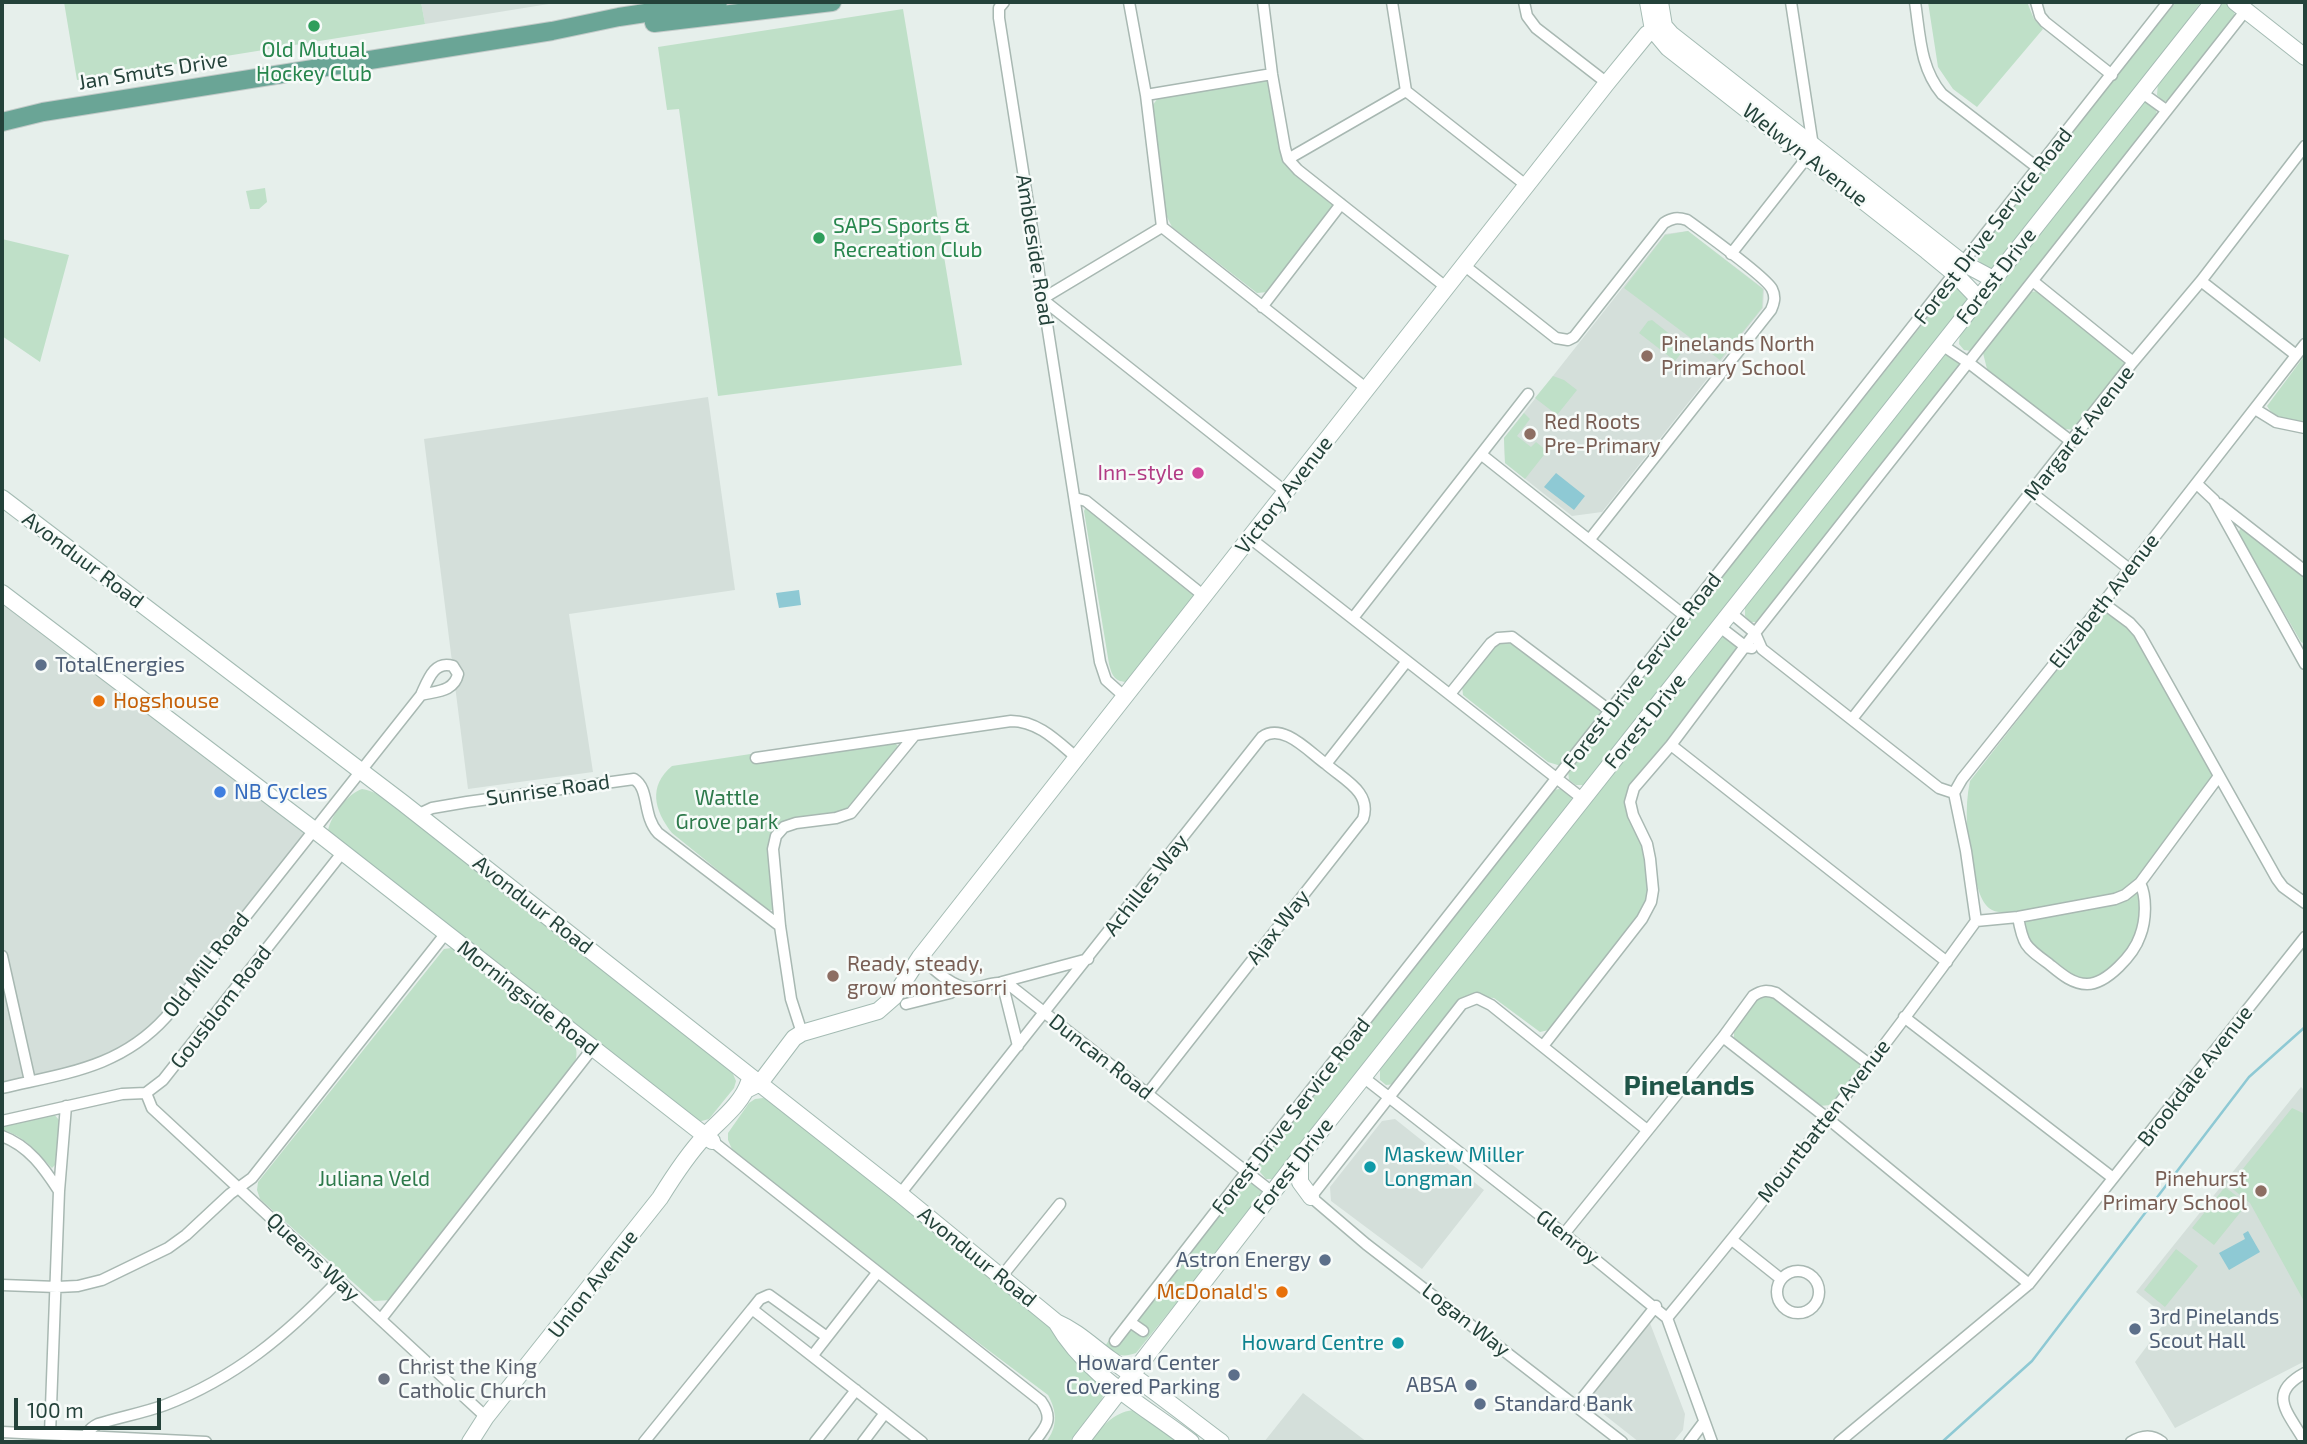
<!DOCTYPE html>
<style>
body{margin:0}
#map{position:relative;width:2307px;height:1444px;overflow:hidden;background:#e6efeb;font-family:"Exo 2",sans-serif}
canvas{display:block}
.frame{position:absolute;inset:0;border:4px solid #24423a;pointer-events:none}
.scale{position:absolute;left:14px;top:1398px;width:147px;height:32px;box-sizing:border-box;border:4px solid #24423a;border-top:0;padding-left:9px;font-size:21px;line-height:24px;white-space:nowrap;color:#24423a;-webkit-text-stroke:5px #f7fbf9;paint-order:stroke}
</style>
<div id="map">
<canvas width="2307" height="1444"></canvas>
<div class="frame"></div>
<div class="scale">100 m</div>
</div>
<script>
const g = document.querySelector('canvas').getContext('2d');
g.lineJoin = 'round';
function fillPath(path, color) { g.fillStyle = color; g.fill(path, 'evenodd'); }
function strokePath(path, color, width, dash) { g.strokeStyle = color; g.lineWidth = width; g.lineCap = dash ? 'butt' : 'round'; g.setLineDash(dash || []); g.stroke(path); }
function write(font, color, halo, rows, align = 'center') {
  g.font = font + ' "Exo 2",sans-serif'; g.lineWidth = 5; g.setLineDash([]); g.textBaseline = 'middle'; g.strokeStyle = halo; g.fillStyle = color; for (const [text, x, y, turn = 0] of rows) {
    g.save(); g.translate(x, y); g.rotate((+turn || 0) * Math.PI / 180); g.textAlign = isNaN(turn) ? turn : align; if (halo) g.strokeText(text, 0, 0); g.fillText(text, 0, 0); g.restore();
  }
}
fillPath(new Path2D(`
 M421,2H561L425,24Z
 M1688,231L1764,289L1763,308L1602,512L1572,516L1505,463L1504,438L1665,234Z
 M708,397L735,590L569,614L593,772L468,789L424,439Z
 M2,593L313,829L166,1017L132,1048L2,1088Z
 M2301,1087L2305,1091V1361L2175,1428L2135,1362L2168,1318L2136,1292Z
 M1395,1119L1484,1190L1422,1269L1331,1201L1330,1187L1382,1121Z
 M1648,1318L1685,1414L1683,1430L1673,1442H1639L1583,1398Z
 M1303,1393L1367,1442H1264Z`), '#d4dfda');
fillPath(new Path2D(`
 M64,2H421L425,24L77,80Z
 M1928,2H2027L2034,19L2043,29L1977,107L1953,89L1938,67Z
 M2176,2H2201L2147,77L1993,268H1987L1978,260L1979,249Z
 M2221,3L2227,4L2234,10L2235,20L2168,101H2163L2157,95L2158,82L2215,4Z
 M903,9L962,365L718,396L679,109L667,110L658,47Z
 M1263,78L1269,81L1284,153L1334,204L1332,209L1268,292L1257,293L1172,227L1166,215L1152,106L1158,98Z
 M2142,102H2147L2156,107L2157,118L1971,351L1964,350L1959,344L1960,332Z
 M265,188L267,202L259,209H250L246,191Z
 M1688,231L1763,289L1762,308L1720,360L1624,288L1665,235Z
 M2,239L69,255L40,362L2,336Z
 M1957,286L1968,291L1969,302L1587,785H1576L1569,780L1568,771L1952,287Z
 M2038,291L2125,354L2126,364L2076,430L2064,429L1987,369L1983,353L2031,292Z
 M1652,320L1686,347L1675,361L1639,333L1648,321Z
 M1944,354L1958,361L1959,365L1761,622H1751L1745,616V606Z
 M2305,355V424C2290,421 2275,420 2267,406Z
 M1553,376L1564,380L1577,390L1557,415L1535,398Z
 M1524,413L1530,419L1517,436L1531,447L1536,442L1547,451L1525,479L1505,463L1504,438Z
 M1086,507L1195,592V596L1128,682C1115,682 1112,676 1109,664L1084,511Z
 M2242,526L2305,573V644L2301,642L2238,533Z
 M2108,610L2127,621L2212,773L2211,781L2141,875L2126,890L2114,895C2091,899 2010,920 1992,910C1979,903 1976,880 1973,866C1967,838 1964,809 1970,781L2102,612Z
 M1727,636L1738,645V651L1633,785L1630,794L1653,870L1645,909L1553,1029L1540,1032L1494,998L1472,996L1395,1084L1386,1085L1380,1080V1068L1721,637Z
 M1506,638L1604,709L1561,766L1548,762L1463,695L1462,686L1500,639Z
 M829,742H894L899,747C883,767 859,807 835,814C810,822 804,812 778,829L774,910H767L672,833C654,810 648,786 672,766Z
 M1564,788L1571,795L1572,800L1277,1179H1266L1260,1172V1162L1554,790Z
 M362,789C382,791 415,821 433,833L730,1067L736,1081L734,1088L709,1119L698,1122L328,831C330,817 348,793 362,789Z
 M2136,892L2140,895V932L2110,971L2099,978L2081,981L2028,946L2024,922L2028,919Z
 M451,948L460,951L569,1038C577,1046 578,1052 575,1063L392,1300L374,1301L260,1199L257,1190L258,1182L444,949Z
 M1759,996H1774L1862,1064L1861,1069L1832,1105L1818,1106L1734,1040V1027Z
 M763,1098L772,1100L1044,1318L1102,1386L1104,1394L1101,1401L1069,1442H1046C1058,1427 1057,1411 1048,1395L879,1268L734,1154L728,1140V1133L749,1103L755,1099Z
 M2292,1108L2305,1114V1303L2250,1203L2229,1186Z
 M53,1113L59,1120L56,1164L52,1168C37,1153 25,1136 3,1130L2,1124Z
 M1247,1180H1250L1261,1191V1198L1136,1353C1122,1358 1115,1355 1105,1346L1123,1320L1131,1327Z
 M2225,1187L2247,1204L2214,1245L2192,1228Z
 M2176,1249L2198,1266L2165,1307L2144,1290Z
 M1133,1410L1140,1412L1184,1442H1090C1102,1427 1112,1413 1133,1410Z`), '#bfe0c8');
fillPath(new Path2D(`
 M1556,473L1585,496L1574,510L1544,487Z
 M799,590L801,605L779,608L776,593Z
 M2248,1231L2260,1252L2229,1270L2219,1253L2245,1239L2243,1234Z`), '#8ec9d4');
strokePath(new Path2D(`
 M1942,1442L2032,1361L2249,1077L2305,1027`), '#8ec9d4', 2.5);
const street = new Path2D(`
 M1004,2L999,8V18L1100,662L1106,680L1125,697
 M1129,2L1146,95L1162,227L1367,389
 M1263,2L1272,74L1285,148L1288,159L1298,170L1447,288
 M1392,2L1406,91L1527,186
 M1524,2L1527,16L1536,28L1607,83
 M1915,2C1920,35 1920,68 1942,94L2038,168
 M2036,2L2040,16L2045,22L2112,75
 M2141,92L2166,110
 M1146,95L1272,74
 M1288,159L1406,91
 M1162,227L1042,299L1286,492
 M1731,254L1801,165L1813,146L1791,2
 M1465,266L1556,338L1568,340L1574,337L1664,223C1672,218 1677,217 1687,220C1702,231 1766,277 1772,289C1776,297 1774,303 1771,310L1590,539
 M2201,281L2296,355
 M2034,282L2133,362
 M1262,307L1341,204
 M1942,345L1969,363L2072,442
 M2255,409L2276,422L2305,428
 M1482,455L1685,616
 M2197,484L2214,500L2305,664
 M2032,493L2128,568
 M1075,498L1086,501L1204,596
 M2219,504L2305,571
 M1250,538L1583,799
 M2103,603L2130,623L2139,633L2277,879L2283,887L2305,903
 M1731,613L1755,633L1762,649L1939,788L1954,793
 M1353,618L1528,394
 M1720,627L1746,647L1752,648
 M1450,694L1491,643L1498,638L1512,637L1609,710
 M1852,719L2133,362L2201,281L2305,146
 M1671,745L1947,962
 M756,758L1011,721C1038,721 1057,741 1077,758
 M1954,793L1962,779L2103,603L2305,344
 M1954,793L1966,851L1976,921
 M417,815L432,808L467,802L634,779C650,789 642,815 658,833L780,926
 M2018,917C2023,946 2026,947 2049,964C2060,973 2072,984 2087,984C2107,984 2134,954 2140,936C2146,921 2147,897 2140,883
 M1976,921L2018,917L2115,899L2125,895L2140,883L2219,776
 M2,956L30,1081
 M920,957C933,968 950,986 968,988C984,989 996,977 1012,987L1272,1192
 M906,1004L950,993L959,986
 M1904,1017L2113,1178
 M802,1033L791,999L780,926L773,849L776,836L784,827L796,823L836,818L851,813L914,736
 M1723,1037L1827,1118L2029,1284
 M1018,1046L1002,982L1088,959
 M1543,1046L1642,919L1651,902L1653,890L1650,859L1647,844L1633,815L1630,802L1634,788L1671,745L1755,633L2246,10
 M1363,1077L1564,1234L1667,1318L1712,1442
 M2,1088C65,1073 120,1068 166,1017L421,695C428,680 434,660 453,666L458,674C454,692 436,691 421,695
 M146,1093L152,1108L486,1417
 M1148,1093L1363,819C1372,792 1344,780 1326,764
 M2,1121L122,1094L146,1093L163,1080L342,853
 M2,1136C29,1146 44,1168 59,1191
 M712,1141L1041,1401C1054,1419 1046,1427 1034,1442
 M900,1194L1262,737C1283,722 1309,752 1326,764L1407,661
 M1564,1234L1723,1037L1753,996C1762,990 1767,990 1776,993L1869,1064
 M1732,1240L1781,1279
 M1777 1292a21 21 0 1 1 42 0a21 21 0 1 1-42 0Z
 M1002,1276L1060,1204
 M2,1285L57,1287L78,1286L102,1280L168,1248L186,1235L230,1194L252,1178L446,933
 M752,1309L760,1299L769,1295L827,1337
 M1667,1318C1774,1189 1878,1057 1976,921
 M381,1319L592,1049
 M1130,1322L1143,1331
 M1115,1341L1247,1171L2168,2
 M813,1355L877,1273
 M2305,1373C2266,1394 2288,1412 2305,1442
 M1576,1406L1656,1306
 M2,1432L206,1442
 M50,1434L59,1191L66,1106
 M85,1442C85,1434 90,1428 98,1424C120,1417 143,1413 165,1405C235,1378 286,1335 338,1281
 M644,1442L752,1309L922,1442
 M815,1442L856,1390
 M863,1442L885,1413
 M1622,1442L1366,1244L1311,1197L1462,1004L1477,998L1491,1005L1647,1130
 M1689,1442L1704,1422
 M1839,1442L2029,1284L2305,937
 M2131,1442C2142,1435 2152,1434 2162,1442`);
const secondary = new Path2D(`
 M1648,2L1653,30L1668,48L1927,251L1955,274L1979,299
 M1660,2L1664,26L1671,34L1963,263L1993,279
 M2235,2L2305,57
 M2,498L403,803L900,1194L1056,1322C1077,1331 1092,1346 1110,1359C1148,1386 1184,1414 1221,1442
 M2,593L313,829L712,1141
 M746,1090L760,1083L794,1038L802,1033L878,1011L894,997L920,957L1607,83L1647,34L1664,26
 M1300,1157V1182L1311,1197
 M1056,1322C1087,1376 1143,1405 1191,1442
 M470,1442L486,1417L660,1198C673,1177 687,1155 705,1136C720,1120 742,1104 749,1082
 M1080,1442L1300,1157L2213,2`);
const primary = new Path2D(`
 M654,23L832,2
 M2,122L43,112L552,31L619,17L718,2`);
strokePath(street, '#a8b8b2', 13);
strokePath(secondary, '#a4bbb3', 18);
strokePath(primary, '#c2cac8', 20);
strokePath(street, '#fff', 10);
strokePath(secondary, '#fff', 16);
strokePath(primary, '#6aa596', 18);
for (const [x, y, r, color] of [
 [314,26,7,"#2e9e5b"],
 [819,238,7,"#2e9e5b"],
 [1647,356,7,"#8d6e63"],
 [1530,434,7,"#8d6e63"],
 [1198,473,7,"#d1479c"],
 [41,665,7,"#5c6f8a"],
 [99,701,7,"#e8710a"],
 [220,792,7,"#3f7fe0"],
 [833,976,7,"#8d6e63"],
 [1370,1167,7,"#0f9aa8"],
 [2261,1191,7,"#8d6e63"],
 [1325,1260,7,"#5c6f8a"],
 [1282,1292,7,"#e8710a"],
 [2135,1329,7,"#5c6f8a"],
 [1398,1343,7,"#0f9aa8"],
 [1234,1375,7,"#5c6f8a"],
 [384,1379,7,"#6b7280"],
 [1471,1385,7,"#5c6f8a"],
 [1480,1404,7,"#5c6f8a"]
]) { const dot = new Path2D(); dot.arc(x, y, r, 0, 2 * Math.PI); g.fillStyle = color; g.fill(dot); strokePath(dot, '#f7fbf9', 2.5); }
write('21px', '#27864d', '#f7fbf9', [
 ["Old Mutual",314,50],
 ["Hockey Club",314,74],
 ["SAPS Sports &",833,226,"left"],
 ["Recreation Club",833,250,"left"]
]);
write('21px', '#24423a', '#f7fbf9', [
 ["Jan Smuts Drive",153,71,-9],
 ["Welwyn Avenue",1805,155,38],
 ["Forest Drive Service Road",1993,226,-52],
 ["Ambleside Road",1035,250,81],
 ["Forest Drive",1996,276,-52],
 ["Margaret Avenue",2079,433,-52],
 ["Victory Avenue",1284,495,-52],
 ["Avonduur Road",83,560,37],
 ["Elizabeth Avenue",2104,601,-52],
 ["Forest Drive Service Road",1642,671,-52],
 ["Forest Drive",1645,721,-51],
 ["Sunrise Road",548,790,-8],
 ["Achilles Way",1146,885,-52],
 ["Avonduur Road",533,905,38],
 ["Ajax Way",1278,927,-52],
 ["Old Mill Road",206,965,-52],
 ["Morningside Road",528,998,38],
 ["Gousblom Road",221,1007,-52],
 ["Duncan Road",1101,1057,38],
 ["Brookdale Avenue",2195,1076,-52],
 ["Forest Drive Service Road",1291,1116,-52],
 ["Mountbatten Avenue",1824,1121,-52],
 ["Forest Drive",1293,1166,-52],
 ["Glenroy",1568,1237,38],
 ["Queens Way",313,1257,43],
 ["Avonduur Road",977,1257,39],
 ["Union Avenue",593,1284,-52],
 ["Logan Way",1466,1320,38]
]);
write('21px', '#785e54', '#f7fbf9', [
 ["Pinelands North",1661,344],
 ["Primary School",1661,368],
 ["Red Roots",1544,422],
 ["Pre-Primary",1544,446],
 ["Ready, steady,",847,964],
 ["grow montesorri",847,988],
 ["Pinehurst",2247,1179,"right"],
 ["Primary School",2247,1203,"right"]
], 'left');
write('21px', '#b23c85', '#f7fbf9', [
 ["Inn-style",1184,473]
], 'right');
write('21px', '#4e5e75', '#f7fbf9', [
 ["TotalEnergies",55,665],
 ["Astron Energy",1311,1260,"right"],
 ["3rd Pinelands",2149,1317],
 ["Scout Hall",2149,1341],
 ["Howard Center",1220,1363,"right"],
 ["Covered Parking",1220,1387,"right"],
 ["ABSA",1457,1385,"right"],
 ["Standard Bank",1494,1404]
], 'left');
write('21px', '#c56008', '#f7fbf9', [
 ["Hogshouse",113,701],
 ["McDonald's",1268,1292,"right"]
], 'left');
write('21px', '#366cbe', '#f7fbf9', [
 ["NB Cycles",234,792]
], 'left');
write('21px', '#2d7a4b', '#f7fbf9', [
 ["Wattle",727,798],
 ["Grove park",727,822],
 ["Juliana Veld",374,1179]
]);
write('21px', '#0d838f', '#f7fbf9', [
 ["Maskew Miller",1384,1155],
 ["Longman",1384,1179],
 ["Howard Centre",1384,1343,"right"]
], 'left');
write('21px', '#5b616d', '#f7fbf9', [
 ["Christ the King",398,1367],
 ["Catholic Church",398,1391]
], 'left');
write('bold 28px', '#1f5548', '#f7fbf9', [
 ["Pinelands",1689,1086]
]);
</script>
